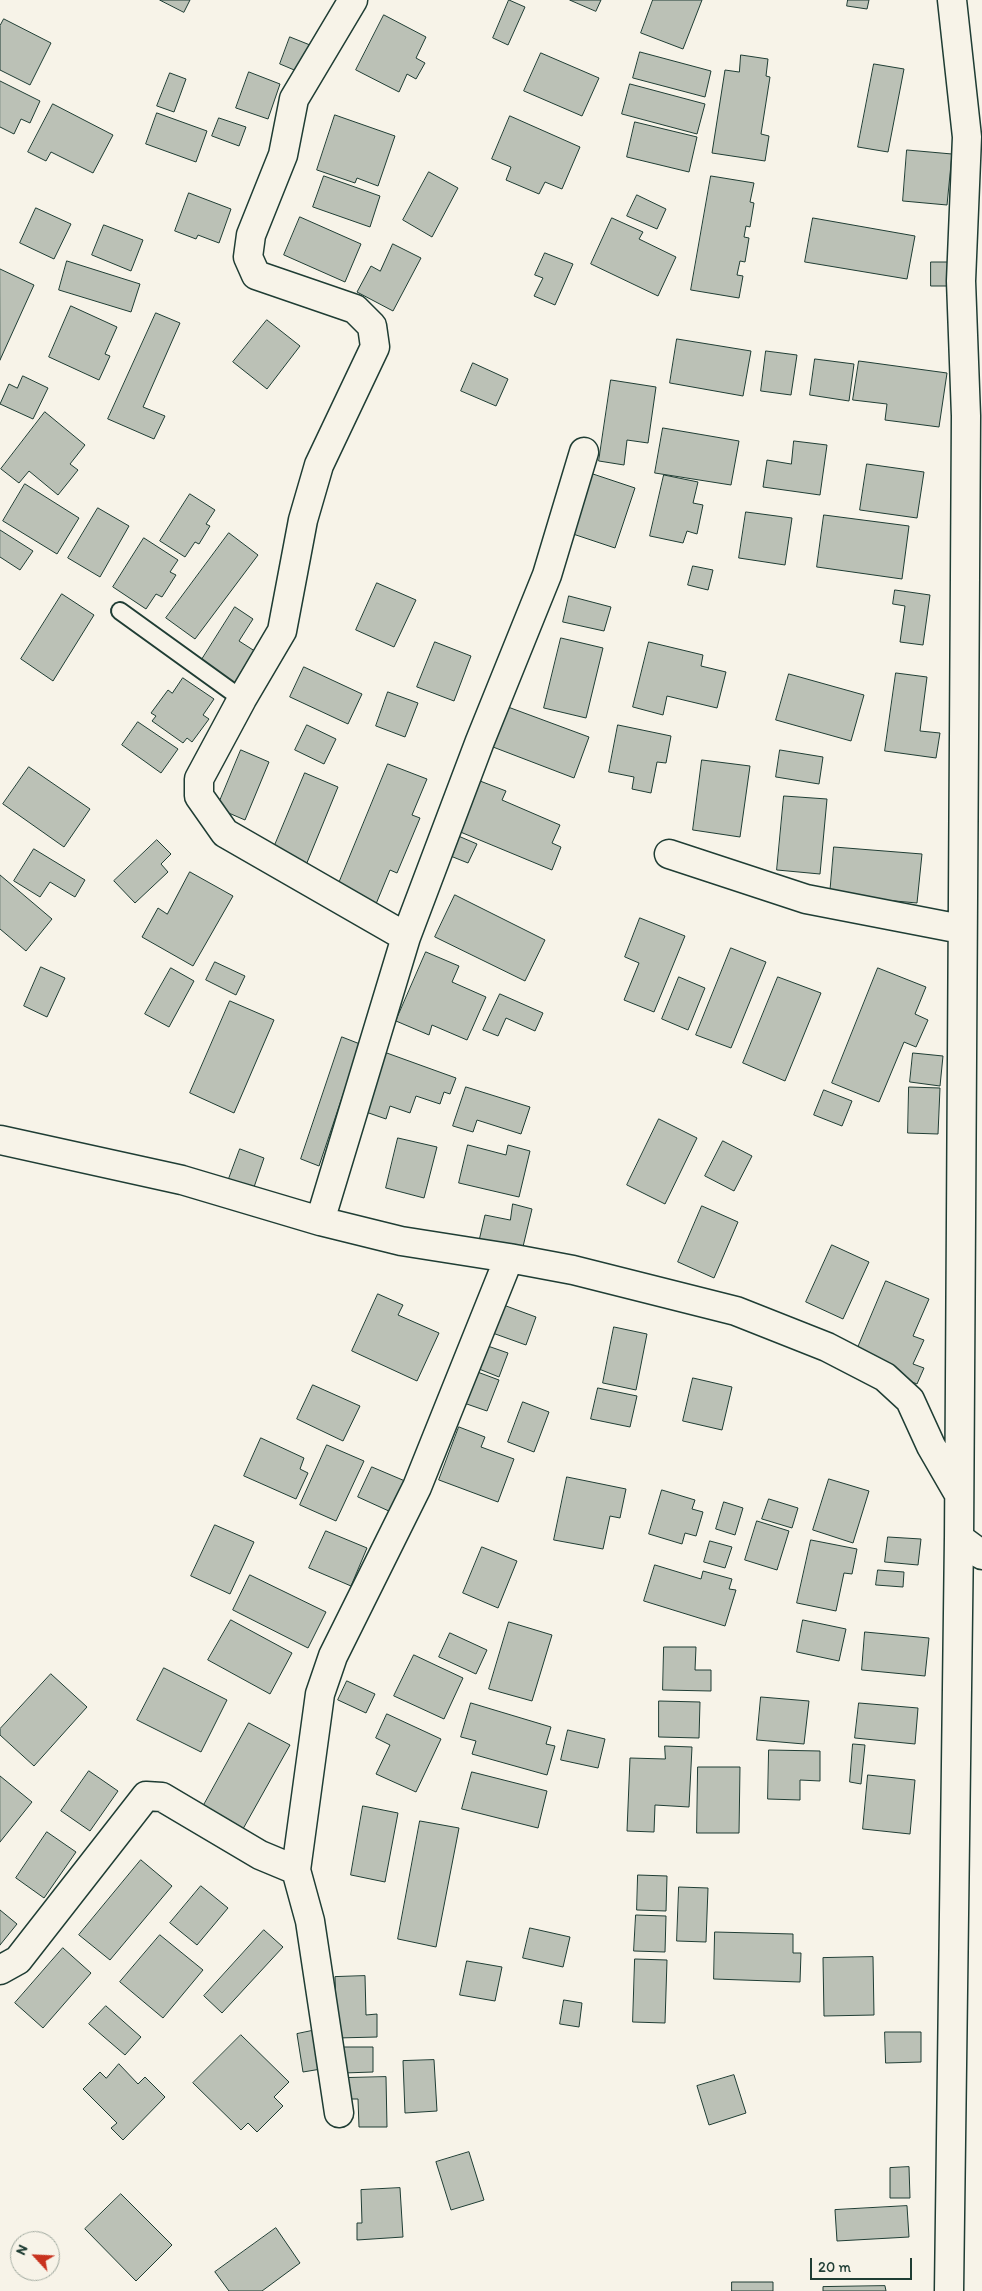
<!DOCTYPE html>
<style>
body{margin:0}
#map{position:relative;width:982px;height:2291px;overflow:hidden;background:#f7f3e8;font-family:Itim,sans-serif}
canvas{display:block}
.north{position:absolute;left:10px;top:2231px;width:50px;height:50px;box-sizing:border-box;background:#f7f3e8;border:1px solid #a1aaa0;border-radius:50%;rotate:295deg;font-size:14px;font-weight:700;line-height:20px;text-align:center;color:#1f3d34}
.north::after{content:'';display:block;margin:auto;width:18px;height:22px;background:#c8321e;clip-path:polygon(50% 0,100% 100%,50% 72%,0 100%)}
.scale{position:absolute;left:810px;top:2258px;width:102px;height:22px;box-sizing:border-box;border:2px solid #1f3d34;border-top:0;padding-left:6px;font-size:15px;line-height:18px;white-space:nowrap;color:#1f3d34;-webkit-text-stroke:4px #f7f3e8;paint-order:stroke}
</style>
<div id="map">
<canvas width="982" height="2291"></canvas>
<div class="north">N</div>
<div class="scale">20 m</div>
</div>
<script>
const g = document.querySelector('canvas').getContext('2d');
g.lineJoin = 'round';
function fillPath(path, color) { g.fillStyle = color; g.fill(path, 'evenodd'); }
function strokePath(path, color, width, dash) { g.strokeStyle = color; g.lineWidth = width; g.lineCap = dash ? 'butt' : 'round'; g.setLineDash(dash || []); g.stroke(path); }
const building = new Path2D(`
 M160,0H190L184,12Z
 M509,0L525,7L508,45L493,38Z
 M570,0H601L596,11Z
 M653,0H702L683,49L641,33Z
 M848,0H869L867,9L847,6Z
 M384,15L426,37L416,58L425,63L416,79L407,74L399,92L356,70Z
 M4,19L51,43L30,85L0,70V26Z
 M290,37L310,45L299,72L280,64Z
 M640,52L711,71L705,97L633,78Z
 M541,53L599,78L582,116L524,91Z
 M741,55L768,59L766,76L770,77L761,134L769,136L765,161L712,153L725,70L739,72Z
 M874,64L904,69L888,152L858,147Z
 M249,72L280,84L268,119L236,108Z
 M170,73L186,79L174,112L157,106Z
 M0,81L40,101L30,123L21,119L14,134L0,127Z
 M630,84L705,104L697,134L622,114Z
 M53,104L113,135L93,173L51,152L46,161L28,152Z
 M157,113L207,131L196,162L146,144Z
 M335,115L395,136L378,186L357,178L355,183L317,170Z
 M510,116L580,147L562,189L545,182L539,194L506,180L511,167L492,159Z
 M219,118L246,127L239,146L212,136Z
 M635,122L697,137L689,172L627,157Z
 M907,150L952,154L947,205L903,201Z
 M429,172L458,188L432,237L403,220Z
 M324,176L380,196L370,227L313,207Z
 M711,176L754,183L750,202L754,203L750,227L746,226L744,237L749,238L745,262L740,261L737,275L743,276L739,298L691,290Z
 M189,193L231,209L219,243L198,235L196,239L175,231Z
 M637,195L666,209L657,229L627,216Z
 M36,208L71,224L54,259L20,243Z
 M300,217L361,244L345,282L284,255Z
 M612,218L643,232L639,239L676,257L658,296L591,264Z
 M813,218L915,236L907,279L805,262Z
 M104,225L143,240L131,271L92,255Z
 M393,244L421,258L393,311L357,292L371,266L380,271Z
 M545,253L573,264L555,305L534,296L543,278L535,275Z
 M67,261L140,284L131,312L59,290Z
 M931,262H951V286H931Z
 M0,269L34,285L0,360Z
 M71,306L117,327L105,354L110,356L99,380L49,357Z
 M156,313L180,323L143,407L165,416L154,439L108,419Z
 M267,320L300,346L267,389L233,362Z
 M677,339L751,351L743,396L670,383Z
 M766,351L797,355L791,395L761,391Z
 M815,359L854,364L849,401L810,395Z
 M859,361L947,373L939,427L885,420L887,404L853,400Z
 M473,363L508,379L496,406L461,391Z
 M23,376L48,388L33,419L0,404L9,384L17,388Z
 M611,380L656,387L648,443L627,440L624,465L599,461Z
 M45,412L85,445L70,464L78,470L58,495L29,471L19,483L1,469Z
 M663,428L739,441L731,485L655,473Z
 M794,441L827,445L820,495L763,487L767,460L791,464Z
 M867,464L924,472L917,518L860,510Z
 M590,473L635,488L615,548L570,533Z
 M664,475L698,482L693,503L703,505L697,534L687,531L683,543L650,536Z
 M25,484L79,518L57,554L3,521Z
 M190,494L215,510L206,524L210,526L199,544L195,542L185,557L160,541Z
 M98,508L129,526L100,577L68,558Z
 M746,512L792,518L785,565L739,558Z
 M824,515L909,526L902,579L817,567Z
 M0,530L33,551L20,570L0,557Z
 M229,533L258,555L195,639L166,618Z
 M144,538L178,560L170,572L176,575L162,597L156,594L146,609L113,587Z
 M693,566L713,570L708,590L688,585Z
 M377,583L416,600L394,647L356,630Z
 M895,590L930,595L923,645L900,642L905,606L893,604Z
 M62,594L94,615L53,681L21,659Z
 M569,596L611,607L604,631L563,622Z
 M235,607L253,619L239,641L261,655L241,687L201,661Z
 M561,638L603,648L586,718L544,708Z
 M435,642L471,656L454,701L417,687Z
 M649,642L703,655L701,666L726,672L717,708L667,696L663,715L633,707Z
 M304,667L362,694L348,724L290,697Z
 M896,673L927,677L920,731L940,733L936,758L885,751Z
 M789,674L864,695L851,741L776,720Z
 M183,678L214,699L203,715L209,719L192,742L187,738L183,743L152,721L156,716L151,713L168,690L172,693Z
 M388,692L418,703L405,737L376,726Z
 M508,707L589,737L574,778L493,747Z
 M138,722L178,749L161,773L122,745Z
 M307,725L336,739L324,764L295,750Z
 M618,725L671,736L666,763L657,762L651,793L632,789L634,777L609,772Z
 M241,750L269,762L245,820L217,808Z
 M780,750L823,757L819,784L776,777Z
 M702,760L750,766L740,837L693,830Z
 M388,764L427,779L412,815L420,818L397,873L390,870L376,904L337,888Z
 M29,767L90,809L64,847L3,804Z
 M305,773L338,787L304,870L270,857Z
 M480,781L506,791L502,800L560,825L552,843L561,847L552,870L458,831Z
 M784,796L827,799L820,874L777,870Z
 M456,835L477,844L468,863L448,855Z
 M157,840L171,854L161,864L168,872L135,903L114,881Z
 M834,847L922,854L917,903L830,895Z
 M34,849L85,880L75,897L50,882L40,897L14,881Z
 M190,872L233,896L193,966L142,937L158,908L167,914Z
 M0,875L52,919L26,951L0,929Z
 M455,895L545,940L525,981L435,937Z
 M640,918L685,936L654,1012L624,1000L639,963L625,957Z
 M731,948L766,962L731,1048L696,1035Z
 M426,952L459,966L452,982L486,997L467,1040L432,1025L429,1035L396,1021Z
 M215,962L245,976L236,995L206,980Z
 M41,967L65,978L47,1017L24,1006Z
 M171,968L194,981L169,1027L145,1014Z
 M878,968L926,987L915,1014L928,1020L916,1047L904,1042L879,1102L832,1083Z
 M679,977L705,988L688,1030L662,1019Z
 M778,977L821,993L785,1081L743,1063Z
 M500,994L543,1013L535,1031L506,1018L498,1036L483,1030Z
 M230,1001L274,1020L234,1113L190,1093Z
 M342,1037L360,1044L319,1166L301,1159Z
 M384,1052L456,1078L450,1094L444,1092L440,1104L416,1096L410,1113L390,1106L386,1119L363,1111Z
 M913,1053L943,1056L940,1086L910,1082Z
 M466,1087L530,1107L521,1134L477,1120L473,1132L453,1126Z
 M909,1087L940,1088L938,1134L908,1133Z
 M824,1090L852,1101L842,1126L814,1115Z
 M659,1119L697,1138L665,1204L627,1185Z
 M398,1138L437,1147L424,1198L386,1188Z
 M723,1141L752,1156L734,1191L705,1176Z
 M468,1145L506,1155L508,1145L530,1151L519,1197L459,1183Z
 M240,1149L264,1158L252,1193L227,1184Z
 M513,1204L532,1209L521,1255L478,1245L485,1215L510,1220Z
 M702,1206L738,1222L714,1278L678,1262Z
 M832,1245L869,1262L843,1319L806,1302Z
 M886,1281L929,1299L913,1336L924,1340L913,1364L924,1368L917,1384L854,1357Z
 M378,1294L403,1305L398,1315L439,1333L417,1381L352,1351Z
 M498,1303L536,1317L526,1345L487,1331Z
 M614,1327L647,1334L636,1390L603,1383Z
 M482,1344L508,1353L499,1377L474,1367Z
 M472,1370L499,1380L487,1411L461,1402Z
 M693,1378L732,1387L722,1430L683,1421Z
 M313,1385L360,1406L343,1441L297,1419Z
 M598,1388L637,1396L630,1427L591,1419Z
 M523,1402L549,1412L534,1452L508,1442Z
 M459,1427L485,1437L481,1447L514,1459L498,1502L439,1480Z
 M261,1438L304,1458L300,1469L308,1473L296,1499L244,1476Z
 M327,1445L364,1461L336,1521L300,1505Z
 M372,1467L405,1481L391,1512L358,1497Z
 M567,1477L626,1489L620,1518L610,1516L603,1549L554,1540Z
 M829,1479L869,1491L853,1543L813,1530Z
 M662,1490L695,1500L692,1509L703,1512L696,1536L685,1533L682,1544L649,1534Z
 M769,1499L798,1508L792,1528L762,1519Z
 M724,1502L743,1508L735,1535L716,1529Z
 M757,1521L789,1531L777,1570L745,1560Z
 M215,1525L254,1542L230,1594L191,1576Z
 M326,1531L367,1548L351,1586L309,1568Z
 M888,1537L921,1539L918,1565L885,1562Z
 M811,1540L857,1549L852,1574L844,1573L836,1611L797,1603Z
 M710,1541L732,1547L725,1568L704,1562Z
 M482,1547L517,1561L498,1608L463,1593Z
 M655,1565L701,1579L703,1571L732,1579L729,1589L736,1590L725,1626L644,1601Z
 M878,1570L904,1572L903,1587L876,1585Z
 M250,1575L326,1612L308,1648L233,1610Z
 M231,1620L292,1653L270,1694L208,1660Z
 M803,1620L846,1629L839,1661L797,1652Z
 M509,1622L552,1635L532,1701L489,1689Z
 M865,1632L929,1638L925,1676L862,1670Z
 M450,1633L487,1650L476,1674L439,1657Z
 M664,1647H696L695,1670H711V1691L663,1690Z
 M414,1655L463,1678L444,1719L394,1696Z
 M164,1668L227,1700L201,1752L137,1720Z
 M51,1674L87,1707L34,1766L0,1735V1729Z
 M347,1681L375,1694L366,1713L338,1700Z
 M761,1697L809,1701L804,1744L757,1740Z
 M659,1701L700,1702L699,1738L659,1737Z
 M471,1703L551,1727L546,1744L555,1746L547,1775L472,1754L476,1741L461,1737Z
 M859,1703L918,1708L915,1744L855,1738Z
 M387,1714L441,1739L416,1792L376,1774L390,1745L376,1738Z
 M249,1723L290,1745L239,1836L199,1814Z
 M568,1730L605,1739L598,1768L561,1760Z
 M853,1744L865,1745L861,1784L850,1782Z
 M665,1746L692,1747L689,1807L655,1805L654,1832L627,1831L630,1758L665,1759Z
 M769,1750L820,1751V1781L800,1780V1800L768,1799Z
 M698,1767H740L739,1833H697Z
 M89,1771L118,1791L90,1831L61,1811Z
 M472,1772L547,1791L538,1828L462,1809Z
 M868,1775L915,1780L910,1834L863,1829Z
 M0,1776L32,1802L0,1842Z
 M363,1806L398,1813L385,1882L351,1875Z
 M420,1821L459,1828L436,1947L398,1939Z
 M47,1832L76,1852L44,1898L16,1878Z
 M141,1860L172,1886L110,1960L79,1935Z
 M638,1875L667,1876L666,1911L637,1910Z
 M201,1886L228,1908L197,1945L170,1923Z
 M679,1887L708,1888L706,1942L677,1941Z
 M0,1910L17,1924L0,1945Z
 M636,1915L666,1916L665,1952L634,1951Z
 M530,1928L570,1937L563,1967L523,1958Z
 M264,1930L283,1947L222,2013L204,1996Z
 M715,1932L793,1934V1953H801L800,1982L714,1979Z
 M160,1935L203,1970L163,2018L120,1982Z
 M63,1948L91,1973L43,2028L15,2003Z
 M873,1957L874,2015L824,2016L823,1958Z
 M635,1959L667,1960L665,2023L633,2022Z
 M467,1961L502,1967L495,2001L460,1995Z
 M365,1976L366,2015L377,2014V2037L337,2038L335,1977Z
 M564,2000L582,2003L579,2027L560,2024Z
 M106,2006L141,2037L125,2055L89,2024Z
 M321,2029L327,2068L303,2072L297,2034Z
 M885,2032H921V2062L886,2063Z
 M241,2035L289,2082L274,2097L283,2106L257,2132L248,2123L241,2130L193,2083Z
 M343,2047H373V2072L344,2073Z
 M434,2060L437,2111L405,2113L403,2061Z
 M119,2064L138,2084L145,2077L165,2097L123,2140L111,2128L117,2123L83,2089L100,2072L106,2078Z
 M734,2075L746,2113L709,2125L697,2086Z
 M386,2077L387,2127H359L358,2099H346L345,2078Z
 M469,2152L484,2200L451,2210L436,2162Z
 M909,2167L910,2198H890V2168Z
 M400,2188L403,2237L357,2240V2223H362L361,2190Z
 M121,2194L172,2245L136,2281L85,2229Z
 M907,2206L909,2237L837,2241L835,2210Z
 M276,2228L300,2263L262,2291H229L215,2272Z
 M732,2282H773V2291H732Z
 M885,2286L886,2291H823V2287Z`);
fillPath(building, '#bbc1b6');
strokePath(building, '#1f3d34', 1);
const service = new Path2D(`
 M120,611L242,699`);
const minor = new Path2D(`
 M353,0L294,99L283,155L251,235L248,257L256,275L355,309L372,326L375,347L319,465L303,520L282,631L242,699L199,779V796L225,833L406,937
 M669,854L806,899L961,929
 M0,1140L182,1180L320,1221L401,1241L509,1258L573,1270L736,1311L827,1347L885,1377L910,1400L931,1446L957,1491
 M320,1221L406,937L480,741L547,575L584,452
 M959,1538L982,1555
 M296,1870L310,1921L339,2113
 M0,1970L18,1960L146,1796L162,1797L260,1855L296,1870L320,1694L333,1656L417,1487L509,1258
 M949,2291L959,1538L966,416L961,281L967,137L952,0`);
strokePath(service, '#1f3d34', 20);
strokePath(minor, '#1f3d34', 31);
strokePath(service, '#f7f3e8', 16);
strokePath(minor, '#f7f3e8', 28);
</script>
